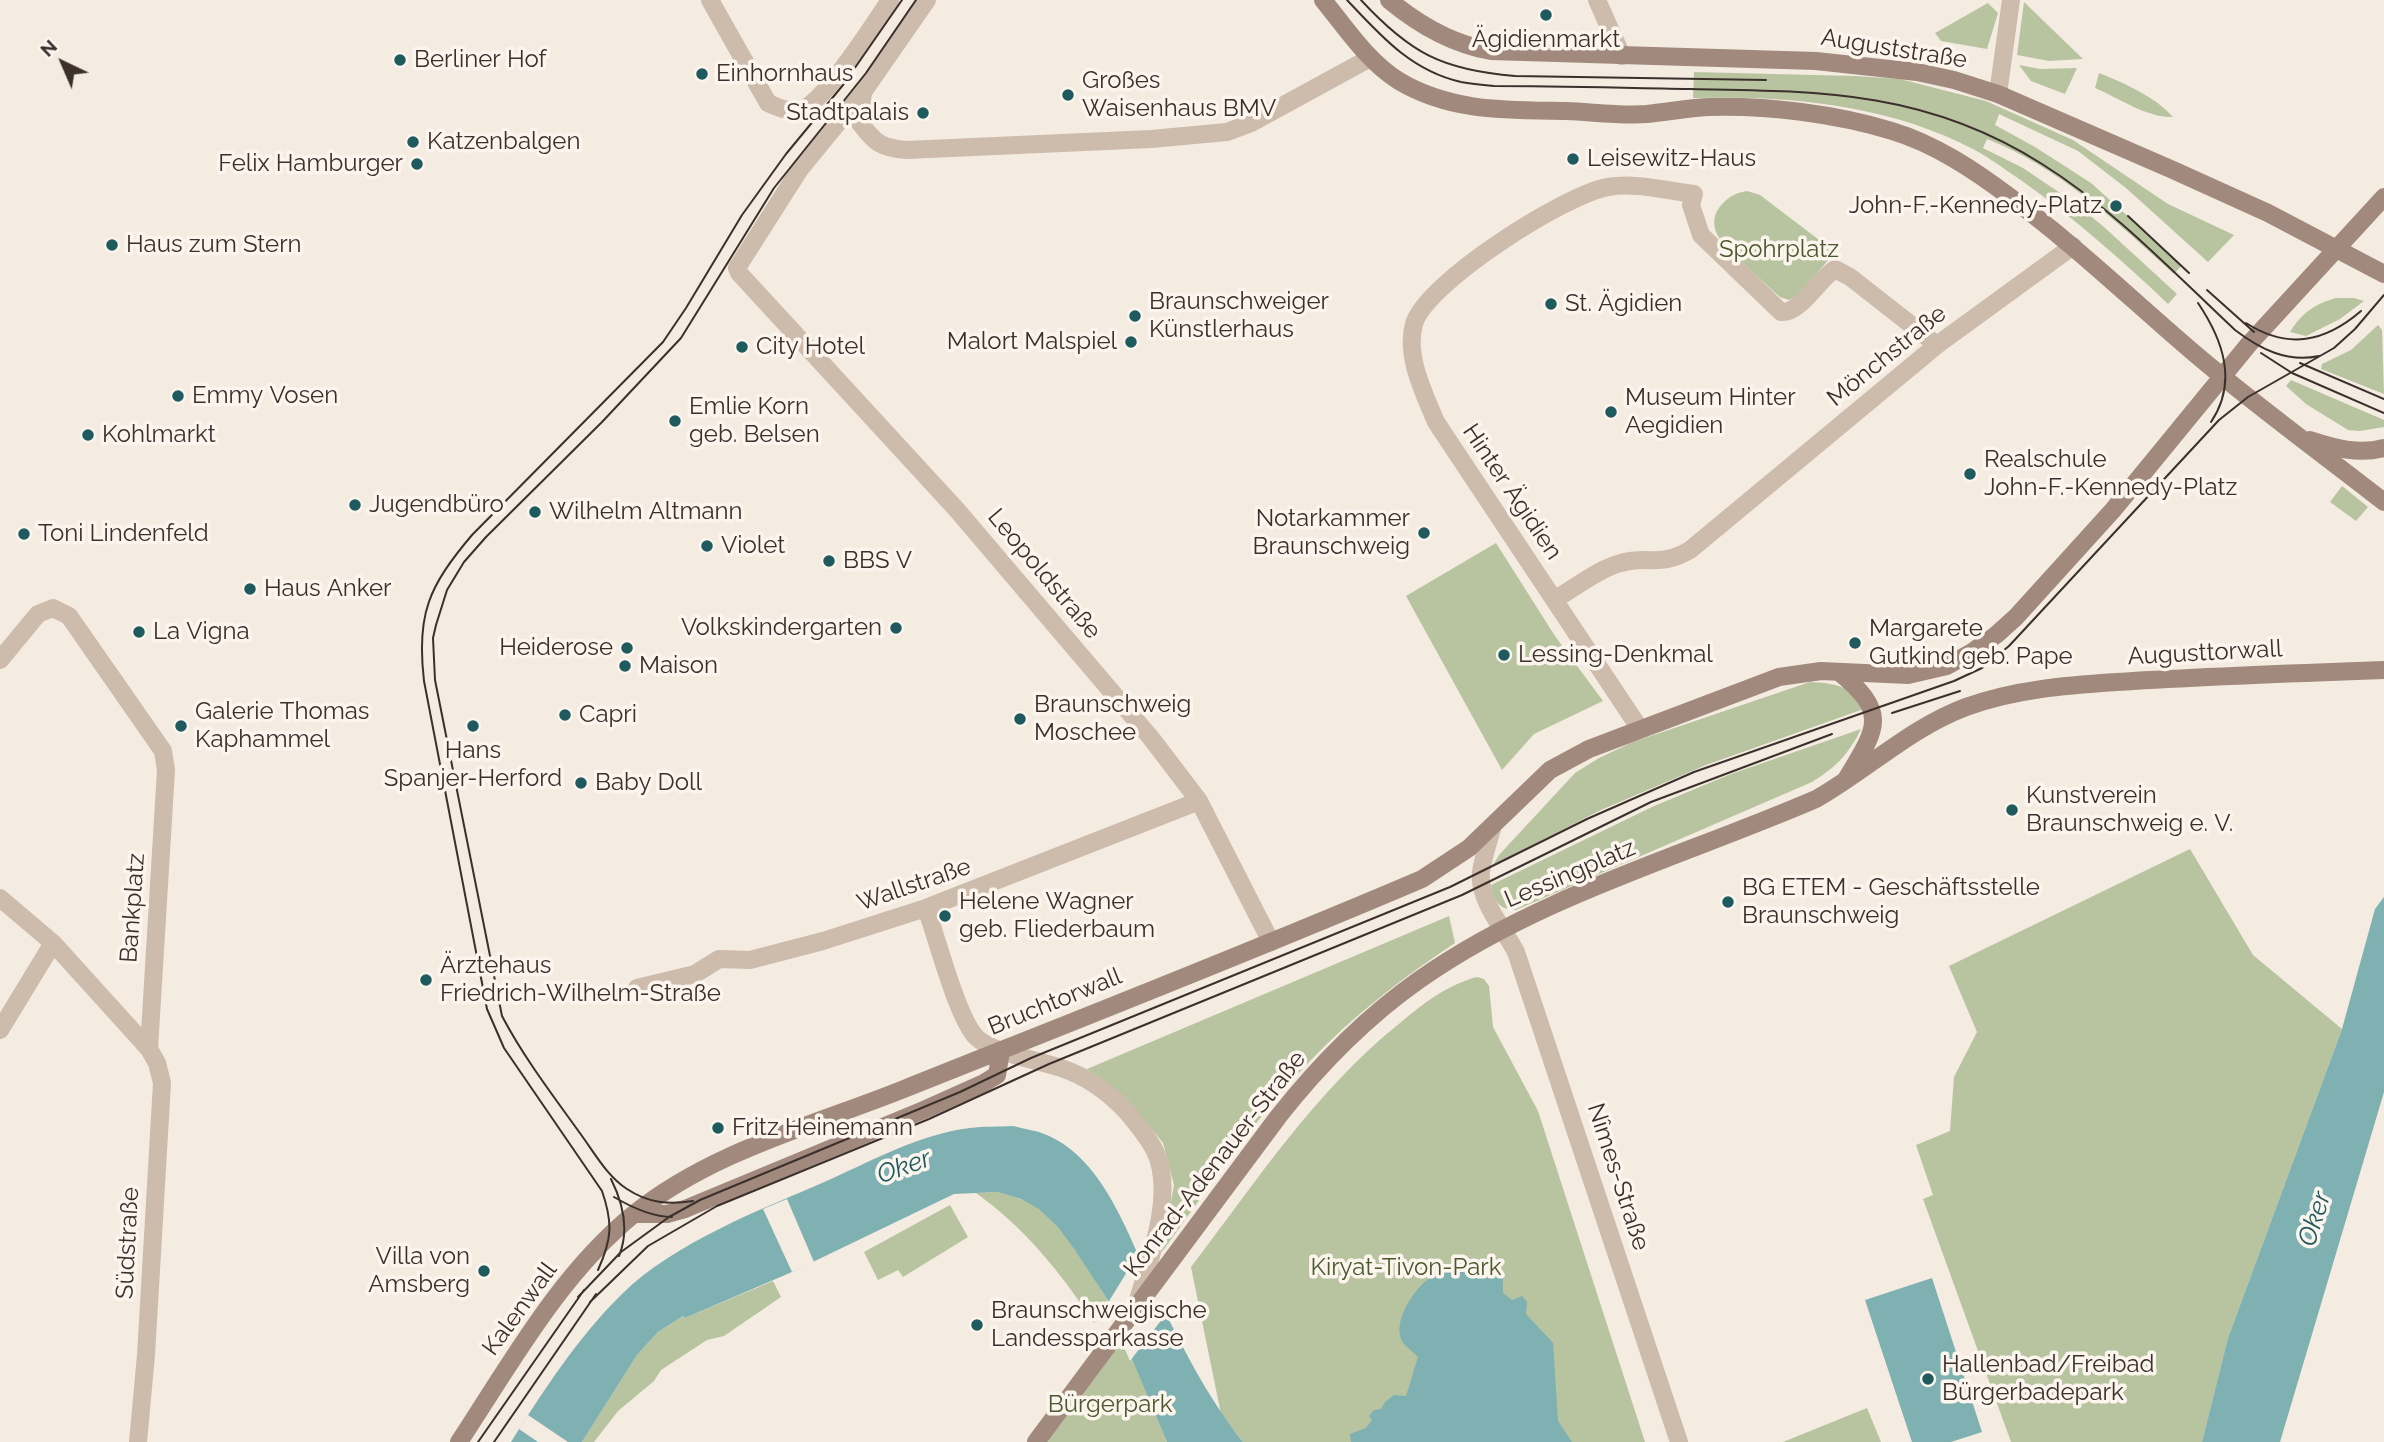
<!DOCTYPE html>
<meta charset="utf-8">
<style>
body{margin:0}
#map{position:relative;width:2384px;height:1442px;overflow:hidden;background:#f4ebe1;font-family:Raleway,sans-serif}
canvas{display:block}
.north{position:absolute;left:28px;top:28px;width:70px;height:70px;-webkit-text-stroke:5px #fbf5ee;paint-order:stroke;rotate:316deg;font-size:19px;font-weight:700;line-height:28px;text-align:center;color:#3b302b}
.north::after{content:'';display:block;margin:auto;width:24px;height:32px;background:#3b302b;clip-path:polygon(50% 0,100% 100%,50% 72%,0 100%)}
</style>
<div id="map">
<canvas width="2384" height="1442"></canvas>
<div class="north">N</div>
</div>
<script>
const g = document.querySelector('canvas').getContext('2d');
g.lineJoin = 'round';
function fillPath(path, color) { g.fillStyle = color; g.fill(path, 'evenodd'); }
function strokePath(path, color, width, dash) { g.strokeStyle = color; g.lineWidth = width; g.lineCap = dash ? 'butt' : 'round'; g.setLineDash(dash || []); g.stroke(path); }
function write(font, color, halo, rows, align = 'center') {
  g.font = font + ' Raleway,sans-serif'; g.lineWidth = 7; g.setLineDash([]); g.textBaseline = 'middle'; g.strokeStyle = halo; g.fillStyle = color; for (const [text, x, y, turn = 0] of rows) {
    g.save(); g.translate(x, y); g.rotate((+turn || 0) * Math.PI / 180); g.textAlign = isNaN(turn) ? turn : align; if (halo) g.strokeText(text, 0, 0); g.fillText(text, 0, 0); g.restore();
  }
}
fillPath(new Path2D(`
 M2024,2L2083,59L2049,61L2017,55Z
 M1988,3L1998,13L1987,49L1941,41L1935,33Z
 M2019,65L2040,69L2077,68L2065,94L2031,81Z
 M1694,72L1855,76L1900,79L1986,101L2073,140L2168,204L2234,235L2208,262L2126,188L2078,151L1999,114L1995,125L2035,147L2091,183L2182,265L2174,274C2117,222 2060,168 1987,139L1983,148L2023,168L2072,201L2104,227L2177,294L2168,304C2122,260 2074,218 2022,181C2006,170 1990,158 1973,149C1889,105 1787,95 1693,98Z
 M2099,73C2126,84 2154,96 2173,117C2147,118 2119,98 2095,88Z
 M1747,191L1760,195L1835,252L1798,296L1789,300L1780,297C1768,286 1722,246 1717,234C1713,225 1713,216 1719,208C1726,198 1735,193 1747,191Z
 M2336,298H2354L2364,301L2340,319L2306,336L2290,332C2302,313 2314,304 2336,298Z
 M2378,325L2382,330L2384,394L2321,369L2322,364L2351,350Z
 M2291,380L2384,420V427L2360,431L2348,430L2306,404L2286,386Z
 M2342,486L2368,507L2356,521L2330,502Z
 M1496,543L1555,636L1603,701L1534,734L1502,770L1406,596Z
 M1810,682C1831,683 1856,685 1861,710L1706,765L1601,810L1493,865L1499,855L1575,773L1599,758L1633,742Z
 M1861,729C1849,754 1835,768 1812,782L1516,910C1500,910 1493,901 1491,885L1654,806L1731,774Z
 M2190,849L2253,955L2342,1029L2228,1338L2202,1442H2011L1923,1199L1933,1195L1916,1145L1950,1131L1954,1077L1977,1032L1949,966Z
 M1449,916L1455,943C1402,978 1354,1015 1310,1061C1254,1119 1209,1188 1162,1252L1174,1185L1163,1143L1126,1098L1087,1069Z
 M1477,977L1484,979L1489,986L1493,1027L1538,1111L1645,1442H1243L1221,1414L1191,1267C1256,1182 1316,1090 1400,1023C1424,1003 1447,985 1477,977Z
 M998,1192C1012,1196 1026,1200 1038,1208C1068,1229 1087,1269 1107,1299L1106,1306L1094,1323C1061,1273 1025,1228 976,1193Z
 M950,1205L968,1237L903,1277L898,1270L878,1280L864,1252Z
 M773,1281L781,1297L724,1336L707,1340L661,1370L654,1381L618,1411L594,1442H582L637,1355L658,1332L683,1316L685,1318Z
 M1121,1329L1167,1442H1036Z
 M1867,1408L1881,1442H1783Z`), '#b8c4a0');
fillPath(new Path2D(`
 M2384,897V1092L2280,1442H2202L2228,1338L2342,1029L2375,909Z
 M1013,1126C1021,1128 1030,1130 1039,1132C1104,1154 1127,1235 1155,1291C1180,1343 1207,1397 1243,1442H1167L1107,1299L1075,1250L1058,1227L1039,1209L1021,1199L998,1192L954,1194L792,1272L685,1318L683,1316L658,1332L637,1355L582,1442H511C544,1390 578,1337 622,1294C676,1241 763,1209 831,1179C875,1159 921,1134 970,1128C984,1126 999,1127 1013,1126Z
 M1482,1259L1503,1275V1293L1512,1300L1522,1296L1527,1302L1526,1314L1553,1343L1558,1421L1572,1442H1351L1350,1434L1366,1428L1372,1420L1369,1416L1374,1410L1381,1409L1385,1402L1394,1395L1406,1396L1418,1357C1413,1352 1405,1346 1402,1341C1392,1322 1414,1288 1430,1278Z
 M1932,1278L1982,1432L1951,1442H1912L1865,1300Z`), '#7fb0b2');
fillPath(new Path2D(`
 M787,1199L814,1262L792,1272L763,1209Z
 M1138,1246L1169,1310L1130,1361L1106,1306L1130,1267Z
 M528,1415L568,1442H538L519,1429Z`), '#f4ebe1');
strokePath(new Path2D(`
 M710,0L768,103C779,108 793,114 805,108C828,96 874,24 890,0
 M927,0L863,92L800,169L737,268L739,273L957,510L1151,738L1199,801L1271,942
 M1597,0L1622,56
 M863,92L860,123C875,143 881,148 907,150L1151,139L1227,132L1251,123L1370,58
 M1998,94L2011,0
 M1554,600C1573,589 1600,568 1621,563C1649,555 1659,568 1690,550L1937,345L2073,246
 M0,660L38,614L53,608L69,616L163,751L166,770L149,1049
 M1640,729L1436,422C1424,393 1405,356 1414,324C1425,283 1566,194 1608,187C1635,182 1667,191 1694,194L1691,205L1701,235L1781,312C1800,314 1818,280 1835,269L1850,277L1937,345
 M1492,829C1488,843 1483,858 1481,872C1478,900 1504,929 1516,952L1679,1442
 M0,898L53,943L149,1049L157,1063L162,1083L146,1355L138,1442
 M926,908C937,938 957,1017 976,1037C992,1053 1038,1060 1061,1068C1086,1076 1109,1093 1127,1112C1137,1124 1148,1137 1155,1151C1176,1195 1148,1263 1136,1307
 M637,988L695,974L719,959L750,960L823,941L926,908L1199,801
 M0,1030L53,943`), '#cdbbac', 18);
strokePath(new Path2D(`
 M1323,0C1346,28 1367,61 1399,81C1451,112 1507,110 1566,111C1593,112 1620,116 1647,114C1667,112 1688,108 1708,107C1766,105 1837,114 1892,131C1935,144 1974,170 2010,197C2075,245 2133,301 2194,353C2255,405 2320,452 2384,502
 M1389,0C1419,25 1452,44 1491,51L1816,61L1917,72L1954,80L1998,94L2173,170L2268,213L2384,274
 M2310,440C2335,448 2358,455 2384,448
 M1839,672C1889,713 1877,728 1847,778
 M634,1214H667L685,1209L926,1109L984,1083L997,1075L1001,1051
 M459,1442C511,1363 560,1274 634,1214C710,1152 814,1125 904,1089C1077,1020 1251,952 1422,879L1469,848L1550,770L1589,749L1779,677L1821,671L1908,675L1947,666L1972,652L1996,635L2016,617L2113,510L2249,344L2384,197
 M1036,1442L1278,1117C1319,1065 1365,1018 1419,980C1538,896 1684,856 1816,799C1867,770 1910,728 1966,707C2021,687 2076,685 2133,681C2217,676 2300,673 2384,670`), '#a18a7d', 18);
strokePath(new Path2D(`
 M1347,0C1380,35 1411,71 1461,82C1472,84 1483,85 1494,86C1559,86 1624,88 1690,89C1821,91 1927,91 2042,164C2114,209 2173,272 2235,330C2260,349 2287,363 2319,356
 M1361,0C1410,53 1442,70 1515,76L1766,80
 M2128,216L2189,273
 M2207,290L2254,332
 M2198,303C2223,340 2238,382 2211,422
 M2246,323C2288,350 2325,342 2361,311
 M2261,353L2292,373L2384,413
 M2300,363L2384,399
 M1892,713L1960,691
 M611,1179C623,1203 630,1229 619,1256
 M614,1197C631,1207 652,1217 672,1217
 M693,1201C669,1205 648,1203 627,1189C608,1177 595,1154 582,1136C554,1097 524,1058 502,1016L435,680L433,638L436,625L447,590L464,562L486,537L602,422L681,338L774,188L866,73L916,0
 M598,1270C612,1239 613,1223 602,1191L504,1048L487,1009L424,681C416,614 429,586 472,535L663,342L686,308L742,215L786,154L843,85L902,0
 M578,1297L621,1252L669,1217L700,1200L960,1092L1031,1058L1450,887L1587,819L1694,772L1954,681L1982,668L2009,646L2219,420L2248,397L2334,348L2355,329L2384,295
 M590,1302L648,1246L717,1206L929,1119L1049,1064L1462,895L1651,802L1832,734
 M478,1442L584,1290
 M494,1442L596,1294`), '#3b302b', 2);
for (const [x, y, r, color] of [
 [1546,15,7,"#1f5a5e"],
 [400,60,7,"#1f5a5e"],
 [702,74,7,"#1f5a5e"],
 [1068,95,7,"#1f5a5e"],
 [923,113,7,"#1f5a5e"],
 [413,142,7,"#1f5a5e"],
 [1573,159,7,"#1f5a5e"],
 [417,164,7,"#1f5a5e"],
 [2116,206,7,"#1f5a5e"],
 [112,245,7,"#1f5a5e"],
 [1551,304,7,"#1f5a5e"],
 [1135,316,7,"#1f5a5e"],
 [1131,342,7,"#1f5a5e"],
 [742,347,7,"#1f5a5e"],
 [178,396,7,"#1f5a5e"],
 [1611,412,7,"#1f5a5e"],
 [675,421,7,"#1f5a5e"],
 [88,435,7,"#1f5a5e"],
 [1970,474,7,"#1f5a5e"],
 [355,505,7,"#1f5a5e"],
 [535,512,7,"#1f5a5e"],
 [1424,533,7,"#1f5a5e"],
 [24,534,7,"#1f5a5e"],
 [707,546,7,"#1f5a5e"],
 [829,561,7,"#1f5a5e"],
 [250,589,7,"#1f5a5e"],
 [896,628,7,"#1f5a5e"],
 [139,632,7,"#1f5a5e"],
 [1855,643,7,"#1f5a5e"],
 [627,648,7,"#1f5a5e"],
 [1504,655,7,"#1f5a5e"],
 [625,666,7,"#1f5a5e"],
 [565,715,7,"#1f5a5e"],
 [1020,719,7,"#1f5a5e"],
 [181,726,7,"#1f5a5e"],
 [473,726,7,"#1f5a5e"],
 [581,783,7,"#1f5a5e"],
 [2012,810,7,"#1f5a5e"],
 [1728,902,7,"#1f5a5e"],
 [945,916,7,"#1f5a5e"],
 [426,980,7,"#1f5a5e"],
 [718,1128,7,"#1f5a5e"],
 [484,1271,7,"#1f5a5e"],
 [977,1325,7,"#1f5a5e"],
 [1928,1379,7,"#1f5a5e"]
]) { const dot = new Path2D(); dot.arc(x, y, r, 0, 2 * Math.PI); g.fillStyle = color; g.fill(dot); strokePath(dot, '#fbf5ee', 2.5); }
write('24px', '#3b302b', '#fbf5ee', [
 ["Ägidienmarkt",1546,40,"center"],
 ["Berliner Hof",414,60],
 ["Einhornhaus",716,74],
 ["Großes",1082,81],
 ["Waisenhaus BMV",1082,109],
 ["Stadtpalais",909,113,"right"],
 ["Katzenbalgen",427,142],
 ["Leisewitz-Haus",1587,159],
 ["Felix Hamburger",403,164,"right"],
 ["John-F.-Kennedy-Platz",2102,206,"right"],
 ["Haus zum Stern",126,245],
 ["Braunschweiger",1149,302],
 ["Künstlerhaus",1149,330],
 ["St. Ägidien",1565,304],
 ["Malort Malspiel",1117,342,"right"],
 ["City Hotel",756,347],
 ["Emmy Vosen",192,396],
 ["Museum Hinter",1625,398],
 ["Aegidien",1625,426],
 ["Emlie Korn",689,407],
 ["geb. Belsen",689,435],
 ["Kohlmarkt",102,435],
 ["Realschule",1984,460],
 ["John-F.-Kennedy-Platz",1984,488],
 ["Jugendbüro",369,505],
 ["Wilhelm Altmann",549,512],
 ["Notarkammer",1410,519,"right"],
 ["Braunschweig",1410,547,"right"],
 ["Toni Lindenfeld",38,534],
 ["Violet",721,546],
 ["BBS V",843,561],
 ["Haus Anker",264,589],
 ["Volkskindergarten",882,628,"right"],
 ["Margarete",1869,629],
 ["Gutkind geb. Pape",1869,657],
 ["La Vigna",153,632],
 ["Heiderose",613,648,"right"],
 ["Lessing-Denkmal",1518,655],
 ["Maison",639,666],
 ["Braunschweig",1034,705],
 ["Moschee",1034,733],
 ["Galerie Thomas",195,712],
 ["Kaphammel",195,740],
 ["Capri",579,715],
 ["Hans",473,751,"center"],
 ["Spanjer-Herford",473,779,"center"],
 ["Baby Doll",595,783],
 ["Kunstverein",2026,796],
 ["Braunschweig e. V.",2026,824],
 ["BG ETEM - Geschäftsstelle",1742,888],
 ["Braunschweig",1742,916],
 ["Helene Wagner",959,902],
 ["geb. Fliederbaum",959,930],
 ["Ärztehaus",440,966],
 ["Friedrich-Wilhelm-Straße",440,994],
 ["Fritz Heinemann",732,1128],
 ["Villa von",470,1257,"right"],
 ["Amsberg",470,1285,"right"],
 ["Braunschweigische",991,1311],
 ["Landessparkasse",991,1339],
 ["Hallenbad/Freibad",1942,1365],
 ["Bürgerbadepark",1942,1393]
], 'left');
write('24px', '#3b302b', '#fbf5ee', [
 ["Auguststraße",1894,49,9],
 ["Mönchstraße",1887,356,-39],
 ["Hinter Ägidien",1512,492,56],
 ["Leopoldstraße",1044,574,50],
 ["Augusttorwall",2205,653,-3],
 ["Lessingplatz",1570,874,-23],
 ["Wallstraße",914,885,-19],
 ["Bankplatz",133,908,-86],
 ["Bruchtorwall",1055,1002,-22],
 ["Konrad-Adenauer-Straße",1215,1164,-52],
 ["Nîmes-Straße",1618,1177,72],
 ["Südstraße",128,1243,-87],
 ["Kalenwall",520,1309,-54]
]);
write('24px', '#4a5a2e', '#fbf5ee', [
 ["Spohrplatz",1779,250],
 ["Kiryat-Tivon-Park",1406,1268],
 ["Bürgerpark",1110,1405]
]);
write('italic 26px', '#1f5a5e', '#fbf5ee', [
 ["Oker",904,1167,-20],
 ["Oker",2315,1219,-73]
]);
</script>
